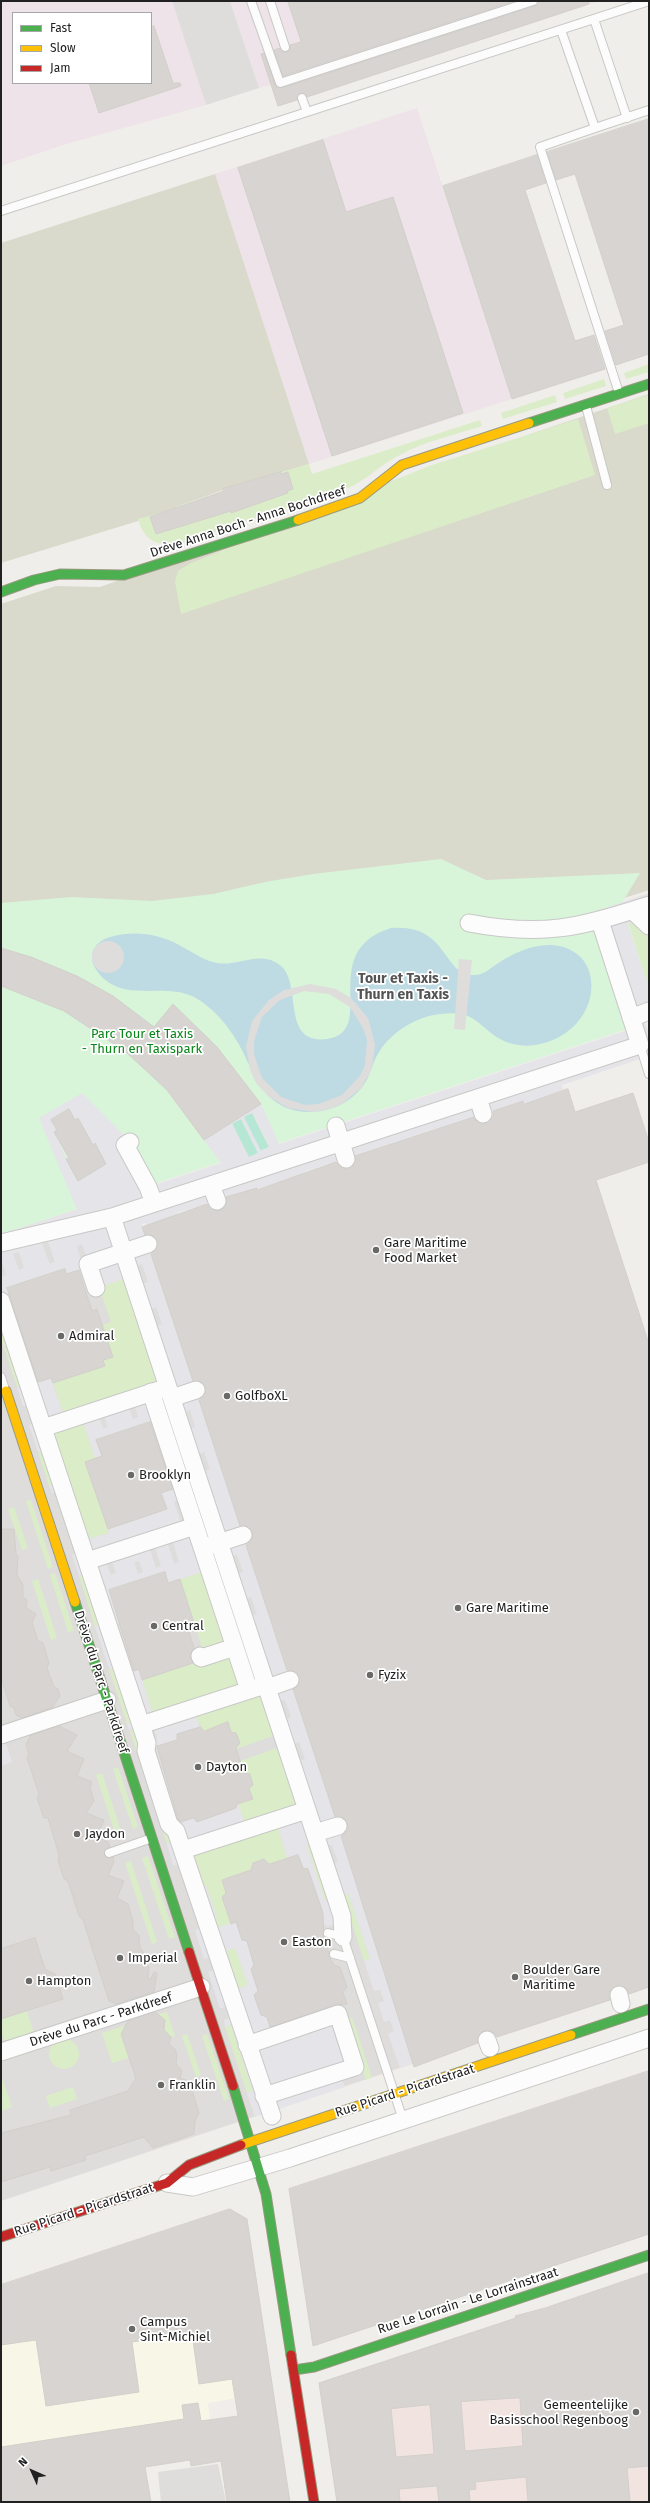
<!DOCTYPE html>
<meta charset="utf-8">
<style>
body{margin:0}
#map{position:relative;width:650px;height:2503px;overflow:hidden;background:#f0eeea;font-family:"Fira Sans",sans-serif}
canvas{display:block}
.frame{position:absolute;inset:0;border:2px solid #212121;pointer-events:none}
.legend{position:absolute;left:12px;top:12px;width:140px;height:72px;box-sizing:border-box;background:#fff;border:1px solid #a6a6a6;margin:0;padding:5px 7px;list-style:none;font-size:12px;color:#212121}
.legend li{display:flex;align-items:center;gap:8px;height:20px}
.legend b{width:20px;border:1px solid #a6a6a6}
.north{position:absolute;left:12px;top:2451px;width:40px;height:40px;-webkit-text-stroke:3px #fff;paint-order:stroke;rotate:315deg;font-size:11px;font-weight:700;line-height:16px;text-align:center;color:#212121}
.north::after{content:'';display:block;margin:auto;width:14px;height:18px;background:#212121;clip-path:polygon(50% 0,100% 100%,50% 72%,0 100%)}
</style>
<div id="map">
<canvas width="650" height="2503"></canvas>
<div class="frame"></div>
<ul class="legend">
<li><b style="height:5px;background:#4caf50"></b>Fast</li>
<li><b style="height:5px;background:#ffc107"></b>Slow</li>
<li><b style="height:5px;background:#c62828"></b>Jam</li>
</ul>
<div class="north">N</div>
</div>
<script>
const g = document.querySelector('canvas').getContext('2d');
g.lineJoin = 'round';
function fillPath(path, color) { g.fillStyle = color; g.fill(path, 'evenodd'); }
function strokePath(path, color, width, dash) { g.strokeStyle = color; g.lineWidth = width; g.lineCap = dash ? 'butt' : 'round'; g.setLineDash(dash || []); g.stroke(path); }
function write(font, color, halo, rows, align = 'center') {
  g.font = font + ' "Fira Sans",sans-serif'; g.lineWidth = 3.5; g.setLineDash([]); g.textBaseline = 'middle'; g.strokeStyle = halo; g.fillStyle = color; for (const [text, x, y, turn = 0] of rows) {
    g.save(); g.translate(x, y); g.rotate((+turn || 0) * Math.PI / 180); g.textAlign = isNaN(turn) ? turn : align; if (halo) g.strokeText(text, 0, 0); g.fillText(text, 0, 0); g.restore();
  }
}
fillPath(new Path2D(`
 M126,1194L409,2065L1,2201V1234Z`), '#dfdddb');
fillPath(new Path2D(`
 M375,2364L389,2409L649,2386V2502H337L319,2383Z`), '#f1e3e0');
fillPath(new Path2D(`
 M1,1H172L206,105L63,145L1,166ZM13,13H151V83H13Z
 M230,1H599L278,106L271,85L259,88Z
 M417,108L512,399L309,464L215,174Z`), '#ede3e8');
fillPath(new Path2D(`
 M230,2209L247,2219L272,2392L208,2403L212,2430L175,2462L1,2488V2285Z`), '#f8f7e7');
fillPath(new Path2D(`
 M172,1H230L259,88L206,105Z
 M60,1500L70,1530L64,1532L54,1502Z
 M185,1882L199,1923L193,1925L180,1884Z
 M218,2464L226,2502H161L158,2472Z`), '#dedddb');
fillPath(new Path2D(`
 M215,174L309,464L223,490L176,507L177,509L1,563V243Z
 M649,394V890L563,918L1,928V604L56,586L100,587L400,478Z`), '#d9d9cc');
fillPath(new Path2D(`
 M649,364V372L626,379L624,373Z
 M604,379L606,386L565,399L563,393Z
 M555,395L557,402L503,419L501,413Z
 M649,395V423L615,434L607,408Z
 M578,419L595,475L181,614L175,582L178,571L189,564L429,466Z
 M480,420L482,426C455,435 425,441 400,455C381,464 367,480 348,488L177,544C155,546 144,540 138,519L176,509V507L223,491V489L309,464L312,474Z
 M638,920L649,931V989L628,923Z
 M127,1278L161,1382L63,1413L53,1383L105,1366L103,1360L113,1357L102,1325L111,1322L99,1287Z
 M1,1320L23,1386L17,1387L1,1339Z
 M83,1421L95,1458L85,1462L109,1533L86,1540L51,1432Z
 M44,1451L55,1484L49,1486L38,1453Z
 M31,1500L53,1567L48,1569L26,1501Z
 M14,1507L28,1548L22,1550L8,1509Z
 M203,1572L227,1647L204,1654L180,1579Z
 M55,1573L74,1631L68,1632L50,1575Z
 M84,1575L101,1625L95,1627L79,1576Z
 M38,1579L57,1638L51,1640L32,1581Z
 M228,1652L240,1687L153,1715L142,1680Z
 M114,1667L132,1722L127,1724L109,1669Z
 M263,1694L276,1735L236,1749L228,1722L204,1731L195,1716Z
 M135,1729L172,1842L167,1844L130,1731Z
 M280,1747L299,1805L245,1823L238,1803L253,1799L249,1789L253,1785L250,1775L244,1773L240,1761Z
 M118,1767L138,1827L133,1829L113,1769Z
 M102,1773L122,1834L116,1836L96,1775Z
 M278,1827L287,1858L269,1864L264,1859L253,1863L251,1870L226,1878L223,1883L226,1893L222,1897L231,1924L215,1928L212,1920L217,1918L206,1885L202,1886L192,1855Z
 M312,1844L330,1899L324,1901L307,1846Z
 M148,1856L175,1937L169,1939L142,1858Z
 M131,1861L157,1942L152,1944L125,1863Z
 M348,1893L370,1959L364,1961L343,1895Z
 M235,1948L248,1985L235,1990L222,1952Z
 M1,2010L4,2018L27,2011L34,2034L5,2044L1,2033Z
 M167,2012L175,2036L171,2037L164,2030L165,2020L121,2034L129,2058L112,2063L102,2033Z
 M352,2017L372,2078L366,2080L346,2019Z
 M231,2025L253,2091L247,2093L225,2027Z
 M187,2034L201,2075L196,2077L182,2036Z
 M207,2034L229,2099L224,2101L202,2036Z
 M49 2054a15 15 0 1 1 30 0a15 15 0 1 1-30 0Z
 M1,2075L12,2107L1,2111Z
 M73,2087L77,2099L50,2108L46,2096Z`), '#dbedc8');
fillPath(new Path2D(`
 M441,859L486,880L640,873L622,903L649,989L644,1018L646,1023L1,1234V903L72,897L152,901L213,894L265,882L313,874Z`), '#d8f5da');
fillPath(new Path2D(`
 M252,1113L269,1147L260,1151L243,1117Z
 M241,1119L258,1153L249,1158L232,1123Z`), '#b5e7d4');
fillPath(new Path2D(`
 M649,893V917L628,924L649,989V1016L644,1018L649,1033V1056L562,1085L563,1090L524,1104L523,1101L305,1172L306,1174L177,1213L178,1216L146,1226L145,1223L142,1224L390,1988L413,2064L400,2068L388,2034L394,2031L390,2020L384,2022L378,2003L384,2001L380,1990L374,1991L364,1961L370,1959L348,1893L343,1895L335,1924L327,1927L323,1923L308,1869L303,1868L298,1855L287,1858L278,1827L192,1856L202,1886L206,1885L217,1918L212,1920L215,1928L236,1922L242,1940L247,1941L254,1965L251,1969L258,1991L254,1995L261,2015L267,2017L271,2029L301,2019L300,2015L314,2010L316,2015L342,2006L363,2072L342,2079L345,2087L255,2117L247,2093L253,2091L231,2025L225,2027L224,2020L229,2018L225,2007L220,2009L208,1972L214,1970L209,1958L204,1959L195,1930L200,1929L179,1864L173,1866L167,1844L172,1842L134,1729L129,1730L127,1724L132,1722L114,1667L109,1669L95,1627L100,1625L84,1575L79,1576L72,1555L77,1553L57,1492L52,1493L49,1486L55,1484L44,1451L38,1452L29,1425L35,1423L29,1405L23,1406L17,1387L22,1386L1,1320V1276L6,1275L1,1259V1234L77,1210L39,1118L82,1093L124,1135L157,1184L221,1163L204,1140L261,1104L279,1144L628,1030L590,913ZM69,1110L93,1145L95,1143L106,1164L78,1181L54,1132L57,1130L51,1120ZM252,1113L269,1147L261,1151L244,1117ZM241,1119L258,1153L249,1157L232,1124ZM48,1242L55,1262L50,1264L42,1244ZM82,1244L87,1258L81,1260L77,1246ZM19,1252L24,1268L19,1270L13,1254ZM142,1264L148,1282L143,1284L137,1266ZM64,1269L66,1274L86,1291L127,1278L161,1382L63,1413L51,1378L27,1347L21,1349L6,1302L11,1300L7,1288ZM156,1307L162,1324L157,1326L151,1309ZM135,1406L138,1417L133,1419L129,1407ZM190,1410L195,1427L190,1429L185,1412ZM104,1416L108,1427L103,1428L99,1417ZM83,1421L95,1458L102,1456L96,1440L155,1421L177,1488L161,1493L166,1509L108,1529L109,1533L86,1540L51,1432ZM173,1421L196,1490L191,1492L169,1423ZM204,1452L210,1469L204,1471L199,1454ZM179,1500L186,1524L182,1525L174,1502ZM200,1503L209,1530L204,1531L195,1505ZM173,1542L179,1562L174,1564L168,1544ZM155,1548L161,1566L156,1568L150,1550ZM237,1555L243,1572L238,1574L232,1556ZM139,1561L143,1572L138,1574L134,1562ZM112,1562L116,1573L111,1575L107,1564ZM220,1565L247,1646L243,1648L216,1567ZM165,1572L168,1583L203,1572L240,1686L153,1715L139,1669L128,1672L113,1625L120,1623ZM251,1597L257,1614L252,1616L246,1599ZM263,1694L299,1805L245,1823L238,1803L236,1808L197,1822L193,1818L177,1823L153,1747L177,1740L178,1734L200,1727L196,1716ZM285,1700L291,1717L285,1719L280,1701ZM153,1726L157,1739L152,1740L148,1728ZM299,1742L305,1759L299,1761L294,1744ZM312,1844L330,1899L325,1901L307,1846ZM332,1845L338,1862L333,1864L327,1846ZM235,1948L248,1985L235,1990L223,1952Z
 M1,1727L12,1762L1,1766Z`), '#e5e4e9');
fillPath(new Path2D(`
 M391,928C449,923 442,976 474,975C484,975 489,969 497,964C519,949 550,937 574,952C584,958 590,969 591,980C593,996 587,1012 576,1024C556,1045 521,1054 495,1036C486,1030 479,1021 468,1016C458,1012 445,1013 434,1015C413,1019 391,1033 379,1052C373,1061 371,1073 365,1083C350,1106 320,1117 293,1110C262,1101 255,1076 242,1050C231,1029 214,1007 192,996C162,983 126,1002 101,976C97,971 92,965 92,958C91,949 99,941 107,938C135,929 162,934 186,949C196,954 205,961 217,963C239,967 262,948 282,967C302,986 281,1045 327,1039C380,1031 315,952 391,928Z`), '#bedae3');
fillPath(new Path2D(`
 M92 957a16 16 0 1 1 32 0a16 16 0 1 1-32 0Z
 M459,959L472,960L465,1030L454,1029Z
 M310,984L336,989L351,998L368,1018L375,1044L372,1069L361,1088L342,1104L327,1110L313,1112L288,1108L268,1096L256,1083L250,1070L246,1047L252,1021L269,1000L284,990ZM304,991L329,994L350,1007L363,1028L367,1040L365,1065L360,1076L342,1095L318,1104L305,1105L281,1097L262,1078L254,1054V1041L262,1017L280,1000Z`), '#dedddc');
const building = new Path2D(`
 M288,1H515L283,76L274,50L280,48L286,52L290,49V45L301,42Z
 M538,1H588L589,4L307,97L301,93L297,100L278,106L261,54L264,53L275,85L282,88L535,6Z
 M154,26L173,83H180L181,86L99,113L89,83H151V27Z
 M649,119V354L616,365L605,331L624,325L575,174L556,180L547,152Z
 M323,140L346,212L393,197L463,413L332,456L238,168Z
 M537,155L546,183L525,190L575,341L594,335L605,369L512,399L443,186Z
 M281,472V474L288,472L293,489L287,491L288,493L231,513V511L156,534L150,517L224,491L223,489Z
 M1,948L31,957L77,976L113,996L154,1027L173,1004L217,1047L261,1104L204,1140L167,1090L126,1052L64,1011L1,986Z
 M568,1089L575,1112L633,1093L649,1142V1162L596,1180L649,1344V1987L629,1994L626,1988L616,1985L610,1992V2000L497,2037L493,2032L484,2031L479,2034L478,2043L414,2067L341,1836L348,1829L347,1823L341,1816L335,1817L293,1689L298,1686L300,1677L296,1672L287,1670L246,1545L253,1537L252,1532L245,1525L240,1526L199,1400L204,1396L206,1387L202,1382L193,1381L151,1254L156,1250L158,1241L154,1236L145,1235L142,1227L207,1204L211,1209L220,1210L225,1207L226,1197L257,1188V1190L336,1162L343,1169L349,1168L356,1162L355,1156L474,1117L480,1124L486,1123L493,1117V1111L523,1101L524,1104Z
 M69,1109L75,1120L78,1118L93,1145L95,1143L106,1164L78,1181L66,1159L69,1158L54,1132L57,1130L51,1120Z
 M65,1269L66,1274L79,1270L92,1311L97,1309L113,1357L103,1360L105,1366L53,1383L51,1378L38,1382L7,1288Z
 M150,1422L173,1489L161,1493L167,1509L108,1529L85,1462L102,1456L96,1440Z
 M1,1529H14L16,1554L18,1556L17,1575L23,1585V1597L27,1600L26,1608L36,1614L32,1622L38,1641L43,1643L49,1663L47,1668L54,1687L58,1689L60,1696L53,1707L22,1718L16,1715L14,1708L10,1706L1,1677Z
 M165,1572L168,1583L180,1579L195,1626L188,1629L194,1648L190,1655L193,1663L142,1680L139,1669L134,1671L109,1590Z
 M228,1722L231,1732L236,1733L240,1743L236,1748L244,1773L250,1774L253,1785L249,1789L253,1799L237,1804L236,1808L197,1822L193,1818L181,1822L178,1819L157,1746L177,1740V1734L200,1727L204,1731Z
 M59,1726L77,1735L67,1751L84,1759L77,1776L92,1782L90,1787L94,1801L86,1813L104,1820L97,1837L108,1842L110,1847L105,1850L104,1854L108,1858L113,1857L114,1862L108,1875L124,1881L117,1898L128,1904L133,1921V1929L139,1935L140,1948L144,1953L143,1962L149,1967L148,1977L150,1980L154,1972L157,1973L154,1992L116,2004L109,2001L83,1920L79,1916L68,1881L64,1879L58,1860L59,1855L48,1818H44L37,1798L39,1794L27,1758L29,1754L26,1745L30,1736Z
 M298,1855L303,1868L308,1869L323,1913L324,1943L327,1944L329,1956L334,1965L340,1967L347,1987L343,1992L347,2004L335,2005L270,2027L267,2017L261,2015L254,1995L258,1991L251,1969L254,1965L247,1941L242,1940L236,1922L231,1924L222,1897L226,1893L222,1880L251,1870L253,1863L264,1859L269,1864Z
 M35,1938L45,1969L55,1974L63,1999L1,2019V1949Z
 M155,2012L165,2020L164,2030L171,2037L169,2044L175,2049L177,2055L176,2064L182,2071L180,2078L189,2081L199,2113L195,2121L194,2134L153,2148L144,2137L85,2156L86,2160L51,2171L50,2167L1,2182V2133L71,2115L70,2110L128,2091L136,2078L121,2034L128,2021Z
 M649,2071V2234L313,2346L289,2189Z
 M230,2209L247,2219L290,2502H227L221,2461L191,2466L190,2460L145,2467L151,2502H1V2447L184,2419L182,2405L198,2403L201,2421L238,2416L232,2379L199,2384L192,2333L132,2342L139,2392L46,2406L36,2340L1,2345V2285Z
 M649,2273V2466L627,2468L630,2502H528L526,2477L475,2482L476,2489L469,2490L470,2502H439L437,2486L399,2489L400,2502H337L319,2383L516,2318L515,2316L545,2308ZM520,2398L523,2446L465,2451L461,2402ZM430,2405L434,2454L396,2457L391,2409Z`);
fillPath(building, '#d7d4d1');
strokePath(building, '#d3d0cb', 1);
const lane = new Path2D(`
 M251,1L280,83L533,1
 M270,1L285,47
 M594,19L627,118
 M561,30L595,128L540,147L619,393
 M302,98L307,112L649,1
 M595,128L649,110
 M1,211L307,112
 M586,406L607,485
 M640,1045L649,1074
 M1,1377L5,1390
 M109,1853L152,1838
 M328,1933L343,1937L403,2120
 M334,1954L350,1958`);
const street = new Path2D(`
 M633,911L649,926
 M469,923C542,937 579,928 649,905
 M631,1018L649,1011
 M478,1098L483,1114
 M336,1126L346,1159
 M130,1142L125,1145L148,1187L154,1203
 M211,1185L217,1201
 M112,1217L342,1916L343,1937
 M1,1243L112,1217L640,1045L600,921
 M96,1288L88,1264L148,1244
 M1,1301L147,1743L146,1751L169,1824L176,1831L272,2116
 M151,1392L249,1690
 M172,1398L196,1390
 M43,1428L162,1389
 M209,1546L243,1535
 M87,1561L195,1526
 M200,1656L201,1658L235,1647
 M267,1688L290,1680
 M141,1725L259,1687
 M1,1735L107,1700
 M315,1833L338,1826
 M183,1850L307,1810
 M619,1995L621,2004
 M487,2040L490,2048
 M247,2045L338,2014L355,2067L264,2096
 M1,2052L201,1987
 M167,2183L193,2187L290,2158L649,2038`);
const fast = new Path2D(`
 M529,423L649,384
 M1,592L34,580L60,574L124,575L298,520
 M75,1602L189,1952
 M571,2035L649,2009
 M233,2086L266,2194L291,2355
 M294,2370L314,2367L649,2255`);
const slow = new Path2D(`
 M298,520L360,498L402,465L529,423
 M6,1391L75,1602
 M241,2145L571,2035`);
const jam = new Path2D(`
 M189,1952L233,2086
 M1,2237L167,2183L189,2165L241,2145
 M291,2355L314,2502`);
strokePath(lane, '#c8c8c6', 10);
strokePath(street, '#c8c8c6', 19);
strokePath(fast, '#989a81', 11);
strokePath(slow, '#989a81', 11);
strokePath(jam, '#989a81', 11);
strokePath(lane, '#fdfcfc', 8);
strokePath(street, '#fdfcfc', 17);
strokePath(fast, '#4caf50', 9);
strokePath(slow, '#ffc107', 9);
strokePath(jam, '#c62828', 9);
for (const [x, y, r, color] of [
 [376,1250,4,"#696967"],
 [61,1336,4,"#696967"],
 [227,1396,4,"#696967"],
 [131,1475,4,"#696967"],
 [458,1608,4,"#696967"],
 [154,1626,4,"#696967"],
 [370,1675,4,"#696967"],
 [198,1767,4,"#696967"],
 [77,1834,4,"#696967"],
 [284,1942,4,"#696967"],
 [120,1958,4,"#696967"],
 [515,1977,4,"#696967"],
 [29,1981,4,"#696967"],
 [161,2085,4,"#696967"],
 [132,2329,4,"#696967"],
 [636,2412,4,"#696967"]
]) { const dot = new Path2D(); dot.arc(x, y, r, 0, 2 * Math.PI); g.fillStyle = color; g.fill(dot); strokePath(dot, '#fff', 1.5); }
write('13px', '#212121', '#fff', [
 ["Drève Anna Boch - Anna Bochdreef",248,522,-18],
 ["Drève du Parc - Parkdreef",101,1682,72],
 ["Drève du Parc - Parkdreef",101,2020,-18],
 ["Rue Picard - Picardstraat",405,2091,-18],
 ["Rue Picard - Picardstraat",84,2210,-18],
 ["Rue Le Lorrain - Le Lorrainstraat",468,2301,-18]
]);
write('13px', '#098618', '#fff', [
 ["Parc Tour et Taxis",142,1034],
 ["- Thurn en Taxispark",142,1049]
]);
write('13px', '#212121', '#fff', [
 ["Gare Maritime",384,1243],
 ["Food Market",384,1258],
 ["Admiral",69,1336],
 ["GolfboXL",235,1396],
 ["Brooklyn",139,1475],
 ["Gare Maritime",466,1608],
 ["Central",162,1626],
 ["Fyzix",378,1675],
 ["Dayton",206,1767],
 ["Jaydon",85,1834],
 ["Easton",292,1942],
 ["Imperial",128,1958],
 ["Boulder Gare",523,1970],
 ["Maritime",523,1985],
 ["Hampton",37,1981],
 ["Franklin",169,2085],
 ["Campus",140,2322],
 ["Sint-Michiel",140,2337],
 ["Gemeentelijke",628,2405,"right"],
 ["Basisschool Regenboog",628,2420,"right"]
], 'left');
write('bold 14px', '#545454', '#fff', [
 ["Tour et Taxis -",403,979],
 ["Thurn en Taxis",403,995]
]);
</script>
